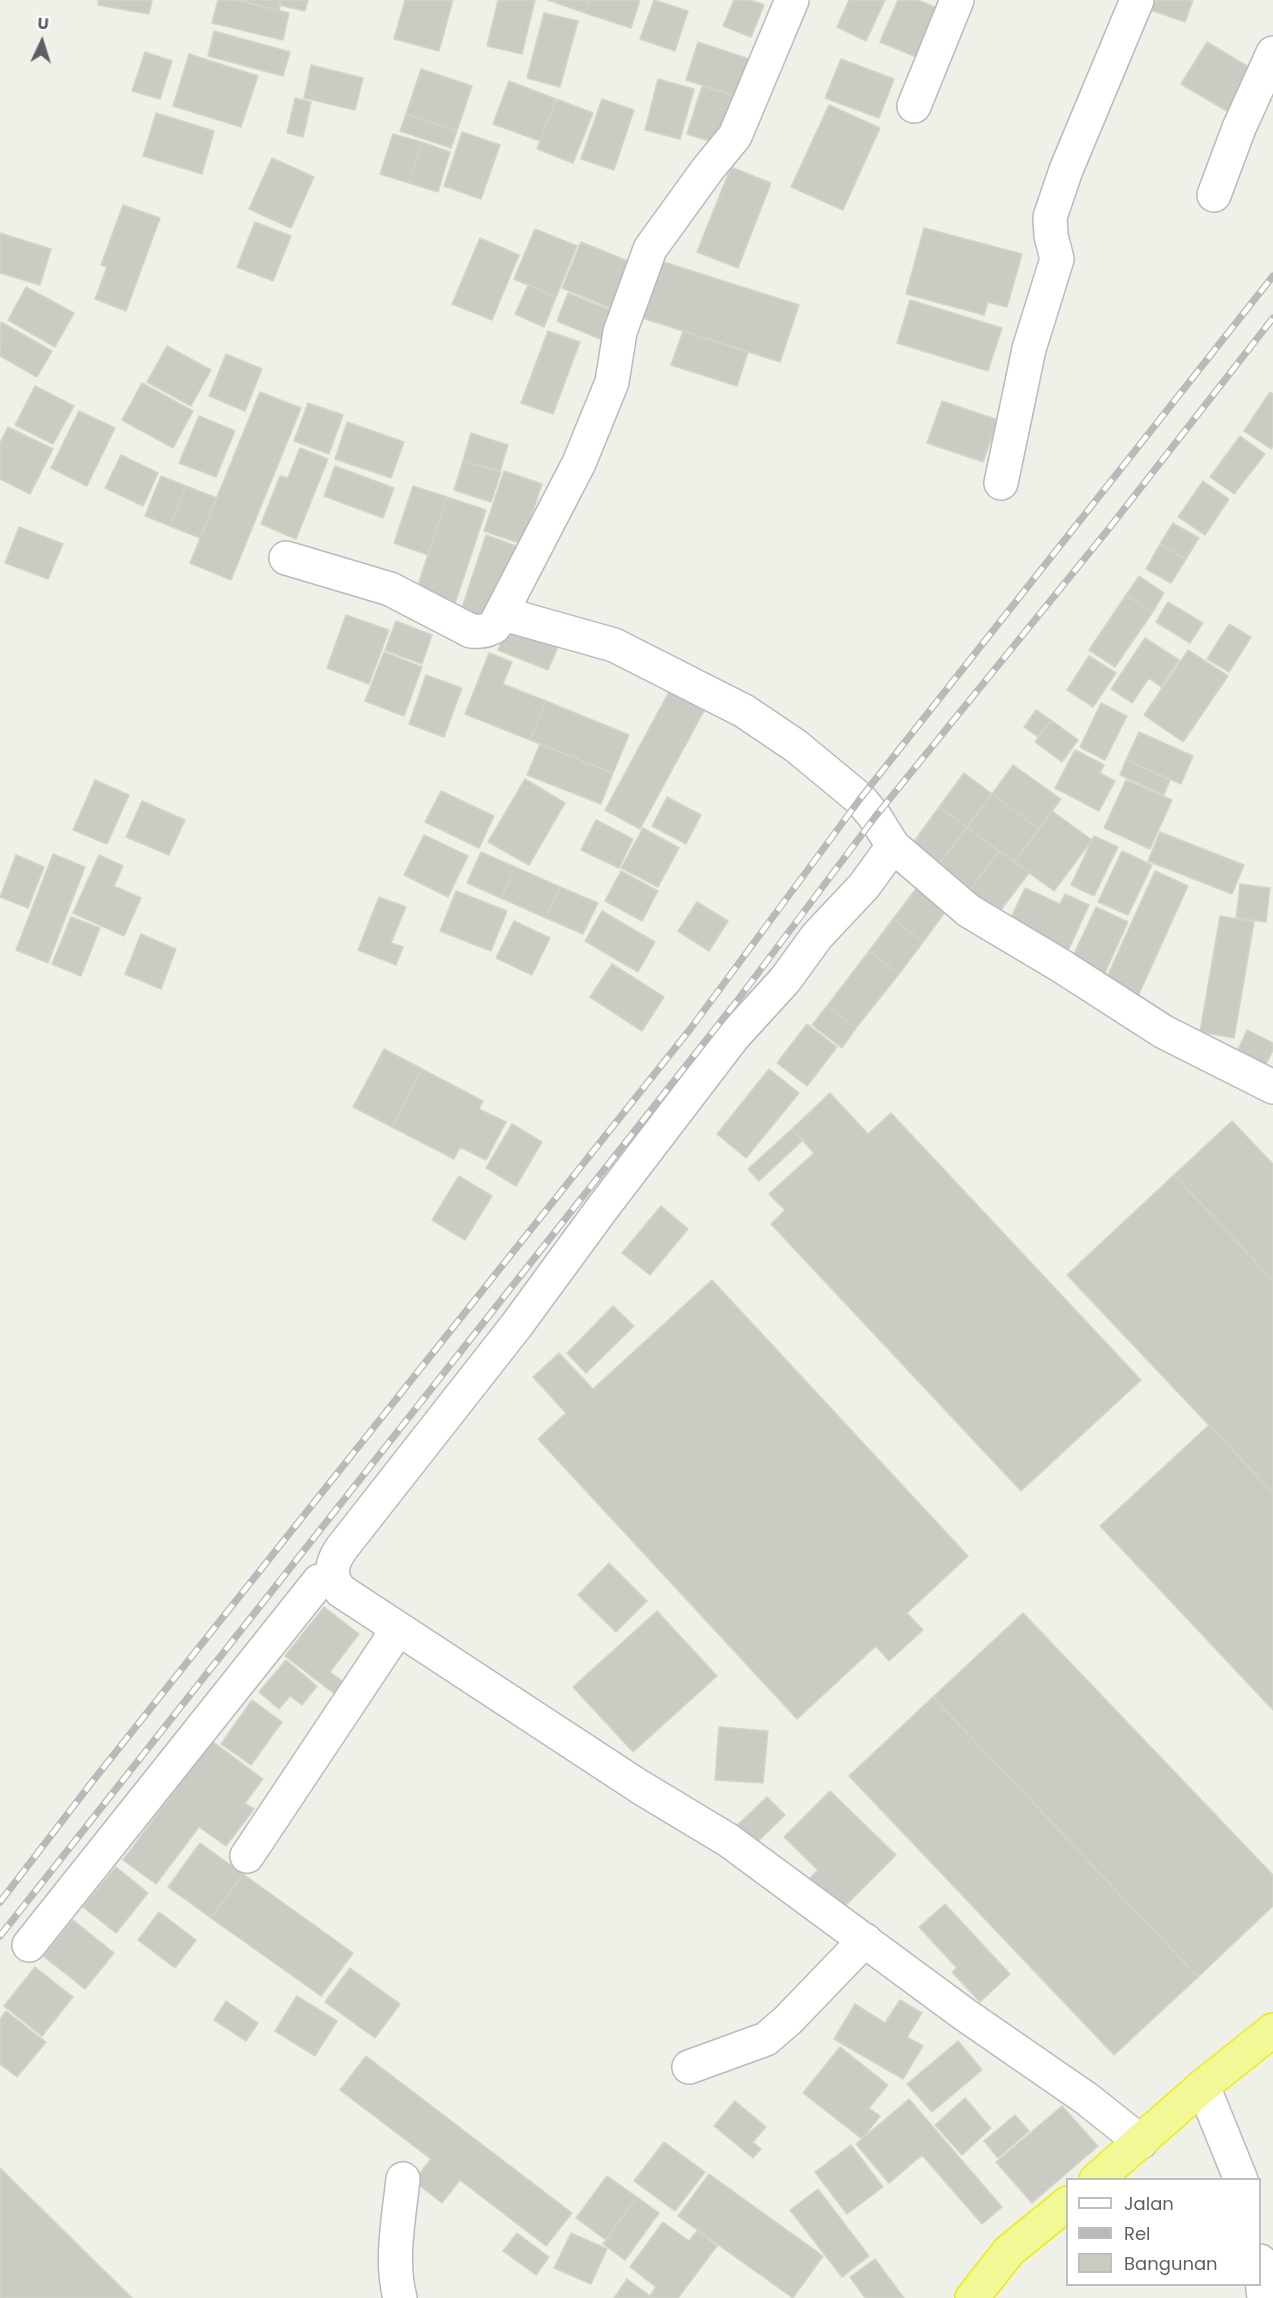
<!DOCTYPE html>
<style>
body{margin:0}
#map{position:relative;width:1273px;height:2298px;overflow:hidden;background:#eff0e7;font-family:Poppins,sans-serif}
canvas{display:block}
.legend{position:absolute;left:1066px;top:2178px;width:195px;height:108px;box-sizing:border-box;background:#fff;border:2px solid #bfbfc2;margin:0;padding:8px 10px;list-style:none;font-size:18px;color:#5e5f66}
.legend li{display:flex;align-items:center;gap:12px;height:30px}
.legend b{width:30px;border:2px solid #bfbfc2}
.north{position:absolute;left:12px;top:12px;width:60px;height:60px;-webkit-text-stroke:4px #fff;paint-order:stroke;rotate:4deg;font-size:16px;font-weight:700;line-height:24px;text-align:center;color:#5e5f66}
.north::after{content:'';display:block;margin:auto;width:21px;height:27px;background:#5e5f66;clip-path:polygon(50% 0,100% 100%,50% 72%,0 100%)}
</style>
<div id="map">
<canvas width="1273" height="2298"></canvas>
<ul class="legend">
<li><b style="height:8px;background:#fff"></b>Jalan</li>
<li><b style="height:8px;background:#b9b9ba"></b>Rel</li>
<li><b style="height:16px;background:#cbcbc3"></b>Bangunan</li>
</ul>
<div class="north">U</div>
</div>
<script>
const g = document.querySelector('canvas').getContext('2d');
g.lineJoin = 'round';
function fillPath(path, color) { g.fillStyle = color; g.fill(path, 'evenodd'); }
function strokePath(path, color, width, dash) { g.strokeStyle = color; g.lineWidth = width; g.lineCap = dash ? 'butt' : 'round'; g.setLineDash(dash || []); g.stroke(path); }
const building = new Path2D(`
 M98,0H152L149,14L98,5Z
 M218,0H237L289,13L283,40L212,23Z
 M237,0H281L279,11Z
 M281,0H308L305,11L279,5Z
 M405,0H453L439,51L394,39Z
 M498,0H535L522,54L487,46Z
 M548,0H590L585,13Z
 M590,0H640L631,28L585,13Z
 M654,0L688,11L675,51L640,39Z
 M734,0H750L764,5L751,37L723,26Z
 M849,0H885L866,41L837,27Z
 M898,0H918L937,8L916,57L880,42Z
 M1144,0H1193L1185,22L1142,7Z
 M544,13L578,21L560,87L527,78Z
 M214,31L290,52L283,76L208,56Z
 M698,42L752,60L739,97L686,80Z
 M1207,42L1257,72L1232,114L1181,84Z
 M145,52L172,61L160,99L132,91Z
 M189,54L258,76L241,127L173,106Z
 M841,59L894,79L879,118L825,98Z
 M311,65L363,78L355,110L304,98Z
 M421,69L472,86L457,131L406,114Z
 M658,79L694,89L680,139L645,130Z
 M509,81L556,99L540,141L493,124Z
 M702,86L734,96L719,144L687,134Z
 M295,98L311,102L303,137L287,133Z
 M556,99L593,113L573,163L537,149Z
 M602,99L634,110L614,170L581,159Z
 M829,105L880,128L843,210L791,187Z
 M156,113L214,131L202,174L143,156Z
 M406,114L457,131L451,148L400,131Z
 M462,132L500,145L481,199L444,186Z
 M393,134L422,142L409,183L380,174Z
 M422,142L450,152L438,192L409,183Z
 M272,158L314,177L291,228L249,209Z
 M731,167L771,183L738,268L697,252Z
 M123,205L160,218L126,311L95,299L107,267L101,265Z
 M255,222L291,236L273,281L237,267Z
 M924,228L1022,254L1007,307L988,302L984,315L906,294Z
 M535,229L577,246L556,297L514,279Z
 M0,233L51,249L40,285L0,273Z
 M480,238L519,255L492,320L452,304Z
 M581,242L640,266L620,312L562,288Z
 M651,258L799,305L780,362L633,315Z
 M528,285L556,297L544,327L515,314Z
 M26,287L74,313L55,347L8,320Z
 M568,293L615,312L603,340L557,321Z
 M910,300L1002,328L988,371L897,343Z
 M1,322L52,351L37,377L0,356Z
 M548,331L580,342L553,414L521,403Z
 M683,331L748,352L737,386L671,365Z
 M167,346L211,370L191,406L147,382Z
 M226,354L262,369L245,411L209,396Z
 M142,383L193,411L173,448L122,420Z
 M35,386L74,406L53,444L15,425Z
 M260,392L301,408L231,580L190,563Z
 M1270,392L1273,394V446L1271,449L1244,431Z
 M942,401L998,420L983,462L927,443Z
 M308,403L343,415L329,454L294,441Z
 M79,411L115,428L87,486L51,468Z
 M199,416L235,431L216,477L179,463Z
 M347,422L404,442L391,478L335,459Z
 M8,427L53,449L30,494L0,479V443Z
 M471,433L508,445L500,471L463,461Z
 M1240,436L1265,454L1234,494L1210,477Z
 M300,448L328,459L296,539L261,524L280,476L288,478Z
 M121,455L158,473L143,506L105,488Z
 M463,461L501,472L491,502L454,490Z
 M335,466L394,488L383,518L324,496Z
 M504,471L542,484L522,544L484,531Z
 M161,476L186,486L170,526L145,516Z
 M1203,481L1229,499L1205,535L1178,517Z
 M186,486L217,498L200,538L170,526Z
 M413,486L447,497L428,555L394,543Z
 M447,497L486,510L453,610L414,597Z
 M1173,523L1199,538L1186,559L1160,544Z
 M19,527L63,544L48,579L5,563Z
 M486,535L516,546L490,624L460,614Z
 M1160,544L1186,559L1171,583L1146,569Z
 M1139,576L1164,593L1152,613L1126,595Z
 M1126,595L1152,613L1115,667L1089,650Z
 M1168,602L1203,623L1190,643L1156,622Z
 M346,615L389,630L369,684L327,668Z
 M511,619L561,640L548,670L498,650Z
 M396,621L432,635L422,664L385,650Z
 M1229,624L1251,637L1229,672L1207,659Z
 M1145,638L1179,660L1161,687L1149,678L1132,703L1111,689Z
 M1188,650L1228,676L1183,742L1144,715Z
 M384,652L422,667L404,716L365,701Z
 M489,653L512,662L503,684L546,701L530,740L465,714Z
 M1089,656L1116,673L1093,707L1067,690Z
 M426,675L462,688L444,737L409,724Z
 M670,690L705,709L640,829L605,810Z
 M546,701L629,735L613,773L530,740Z
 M1101,703L1127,716L1105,760L1080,747Z
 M1036,710L1051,720L1038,737L1024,727Z
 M1051,720L1078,740L1062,762L1035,742Z
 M1139,732L1193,756L1181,784L1126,760Z
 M540,744L613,773L601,804L527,775Z
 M1075,750L1104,765L1100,773L1115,781L1099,811L1055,788Z
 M1126,760L1170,780L1164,795L1120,775Z
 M1013,765L1061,799L1039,829L992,794Z
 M964,773L992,794L967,827L939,807Z
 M525,779L565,803L529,865L488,842Z
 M95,780L129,795L107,844L73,830Z
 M1126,780L1172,800L1150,849L1104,828Z
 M441,791L494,816L479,848L425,822Z
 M992,794L1039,829L1014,862L967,827Z
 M667,797L701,815L686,844L652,826Z
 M142,801L185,820L169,855L126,837Z
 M939,807L967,827L932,874L905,854Z
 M1052,811L1092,840L1054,891L1014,862Z
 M596,820L633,839L619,868L581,850Z
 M967,827L999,851L964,898L932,874Z
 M643,828L679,848L658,887L621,868Z
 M1160,832L1244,865L1232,894L1148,861Z
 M424,835L468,856L448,897L404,875Z
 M1094,836L1118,847L1094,896L1071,885Z
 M999,851L1029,873L994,919L964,898Z
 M1122,851L1152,865L1128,915L1098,902Z
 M481,852L515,867L501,898L467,883Z
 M53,854L85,867L48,963L16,950Z
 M16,855L44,867L28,908L0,897Z
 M99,855L123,866L114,886L141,898L124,936L73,913Z
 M515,867L560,887L546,918L501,898Z
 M621,871L658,891L642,921L605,901Z
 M1155,871L1188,886L1139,994L1106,979Z
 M924,878L954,900L923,942L893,919Z
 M1240,884L1270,888L1266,922L1236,918Z
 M560,887L598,903L583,934L546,918Z
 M1025,888L1060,904L1065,894L1089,905L1068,951L1008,924Z
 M456,891L507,911L491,951L440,931Z
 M379,897L406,907L391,943L403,947L396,965L358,950Z
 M697,902L728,921L709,951L678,931Z
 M1096,907L1128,922L1104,975L1071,960Z
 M602,911L655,942L638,972L585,941Z
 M1220,916L1254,922L1234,1038L1200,1032Z
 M71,917L100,928L81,976L52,964Z
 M893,919L923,942L899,974L869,951Z
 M514,921L550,938L532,975L496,958Z
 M141,934L176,949L161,989L125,974Z
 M869,951L899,974L856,1028L827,1006Z
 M612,964L664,997L642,1031L590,997Z
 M827,1006L856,1028L842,1048L812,1025Z
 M807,1024L837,1047L807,1086L777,1063Z
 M1247,1030L1273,1043V1050L1265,1066L1237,1052Z
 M384,1049L422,1069L392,1127L353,1107Z
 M422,1069L483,1101L479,1109L506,1122L486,1160L460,1147L454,1159L392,1127Z
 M769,1069L799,1093L746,1158L717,1134Z
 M830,1093L868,1134L891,1113L1141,1380L1021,1491L771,1224L785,1210L769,1194L814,1153L792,1129Z
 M1232,1121L1273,1164V1280L1174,1175Z
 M512,1124L542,1142L516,1186L486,1168Z
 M792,1129L803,1140L759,1181L748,1169Z
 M1174,1175L1273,1280V1493L1067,1275Z
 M459,1176L492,1196L465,1240L432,1220Z
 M661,1206L688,1229L650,1275L622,1253Z
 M712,1280L968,1556L907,1613L923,1630L889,1661L876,1646L797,1719L538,1439L566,1413L533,1377L559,1353L593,1389Z
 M613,1306L634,1326L586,1373L567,1353Z
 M1209,1425L1273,1493V1710L1100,1526Z
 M609,1563L647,1601L616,1632L578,1595Z
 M324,1607L359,1634L330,1672L362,1696L353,1708L285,1656Z
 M657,1611L717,1676L633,1752L573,1687Z
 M1023,1613L1273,1875V1906L1198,1977L933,1697Z
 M286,1660L317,1686L302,1705L290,1696L279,1709L259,1692Z
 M933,1697L1198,1977L1114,2055L849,1776Z
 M252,1700L282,1722L251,1765L221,1744Z
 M719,1727L768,1731L763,1783L715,1780Z
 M212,1741L263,1779L245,1803L254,1809L226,1846L199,1827L156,1884L123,1860Z
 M830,1791L896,1855L842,1909L810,1878L818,1870L784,1837Z
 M767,1797L785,1815L748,1851L730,1832Z
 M200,1843L243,1874L211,1918L168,1887Z
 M116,1867L148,1893L116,1933L83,1907Z
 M243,1874L353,1953L321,1996L211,1918Z
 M945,1904L1010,1974L980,2002L952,1972L957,1968L919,1927Z
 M159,1912L196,1940L175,1968L138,1940Z
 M73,1920L114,1953L85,1989L43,1956Z
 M35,1967L73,1997L42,2036L4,2006Z
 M350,1968L400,2004L375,2038L325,2002Z
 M297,1996L337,2021L315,2056L275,2031Z
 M900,2000L922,2013L907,2037L923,2046L903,2079L834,2039L855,2004L885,2023Z
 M226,2001L258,2023L246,2041L214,2020Z
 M6,2011L46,2042L17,2077L0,2064V2019Z
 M958,2041L982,2070L932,2112L907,2084Z
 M840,2047L888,2085L869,2108L880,2116L862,2139L803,2093Z
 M366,2056L572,2213L546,2246L460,2180L442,2203L414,2181L431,2159L340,2090Z
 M965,2098L991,2128L962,2155L935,2125Z
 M909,2099L1002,2207L982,2224L922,2155L889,2183L856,2144Z
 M735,2101L766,2127L753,2142L761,2149L753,2158L714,2126Z
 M1062,2106L1098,2146L1032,2203L996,2162Z
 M1015,2115L1029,2131L998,2158L984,2141Z
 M664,2142L705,2172L675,2211L634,2181Z
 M851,2145L883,2187L847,2214L815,2172Z
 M0,2168L132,2298H0Z
 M709,2174L823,2256L793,2298L678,2216Z
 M607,2176L637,2197L606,2240L576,2218Z
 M818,2189L869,2256L842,2277L790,2210Z
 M637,2197L659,2213L625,2260L603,2244Z
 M663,2222L689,2241L697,2231L717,2246L678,2298H614L627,2279L650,2296L656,2287L630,2267Z
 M517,2233L549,2257L536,2275L503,2251Z
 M571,2233L607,2249L591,2284L554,2268Z
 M875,2259L904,2298H865L850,2277Z`);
fillPath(building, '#cbcbc3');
strokePath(building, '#d4d4c5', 1.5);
const minor = new Path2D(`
 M914,106L957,0
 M1214,195L1239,128L1273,53
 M1001,483L1029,349L1057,259L1051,236L1050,217L1066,170L1137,0
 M286,558L390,589L471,631C486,632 492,630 501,618L511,616L614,645L744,711L796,746L860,799L875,817L893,846
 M494,627L579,463L612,382L620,332L650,249L707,170L735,136L792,0
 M247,1856L398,1629
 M29,1945L319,1581H334
 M689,2067L766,2039L788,2020L865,1940
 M1203,2086L1241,2180
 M1141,2142L1087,2099L964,2014L728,1840L640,1787L341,1591C328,1577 331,1564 341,1549L516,1326L601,1210L733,1037L785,980L817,936L864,886L893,846L969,911L1063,967L1164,1032L1273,1087
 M1260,2261L1264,2298
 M400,2298C390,2261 399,2217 403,2179`);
const highway = new Path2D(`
 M1096,2180L1203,2086L1273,2030
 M972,2298L1009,2251L1068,2203`);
strokePath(minor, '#b9b9c0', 36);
strokePath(highway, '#ebec0a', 36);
strokePath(minor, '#fff', 33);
strokePath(highway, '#f2f895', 33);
const rail = new Path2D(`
 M0,1902L92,1782L691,1028L860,799L1273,276
 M0,1936L737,1001L875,817L1107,531L1273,318`);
strokePath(rail, '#b9b9ba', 7);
strokePath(rail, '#fff', 4.5, [14]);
</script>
